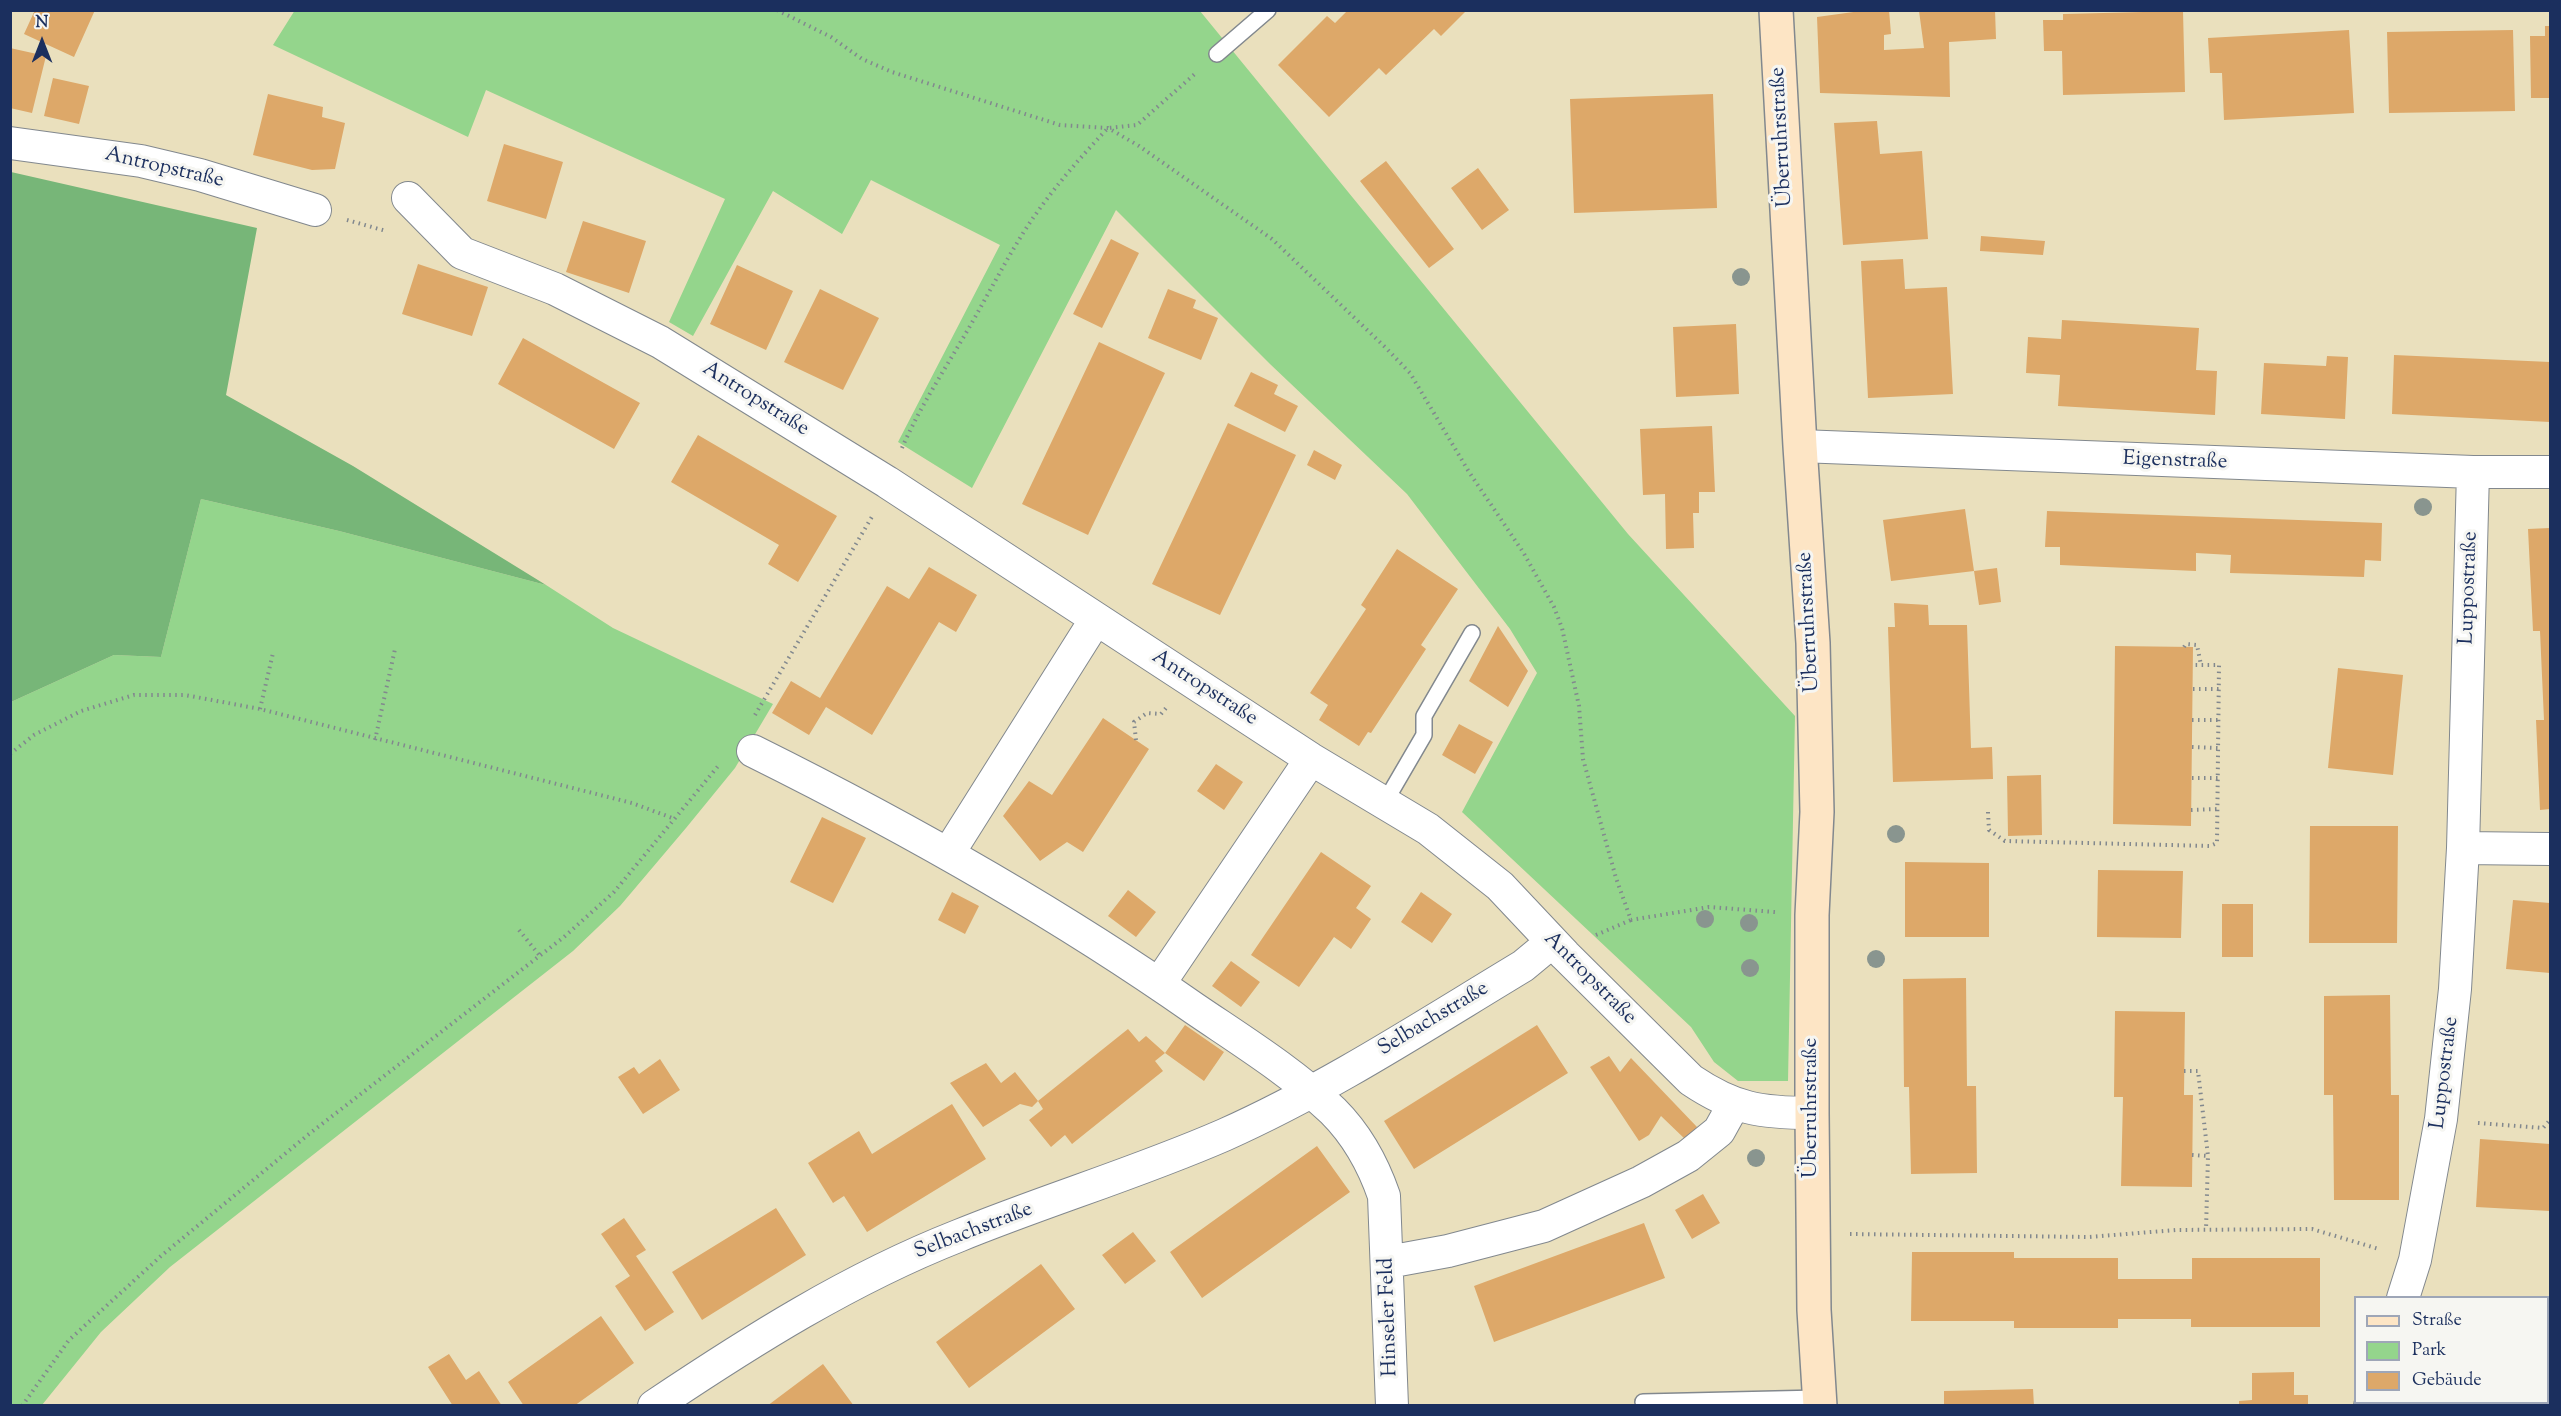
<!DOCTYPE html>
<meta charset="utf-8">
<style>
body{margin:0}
#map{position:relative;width:2561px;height:1416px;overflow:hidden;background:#eae0bd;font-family:"Sorts Mill Goudy",serif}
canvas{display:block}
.frame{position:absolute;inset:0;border:12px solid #1b2f5e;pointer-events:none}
.legend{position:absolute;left:2354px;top:1296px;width:195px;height:108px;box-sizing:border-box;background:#f6f6f2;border:2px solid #9ea6b7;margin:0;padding:8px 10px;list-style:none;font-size:18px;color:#1b2f5e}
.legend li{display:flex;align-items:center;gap:12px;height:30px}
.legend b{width:30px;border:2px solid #9ea6b7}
.north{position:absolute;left:12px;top:12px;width:60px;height:60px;-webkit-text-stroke:4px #f6f6f2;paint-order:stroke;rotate:0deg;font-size:16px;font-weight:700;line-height:24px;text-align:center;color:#1b2f5e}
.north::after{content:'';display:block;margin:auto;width:21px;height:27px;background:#1b2f5e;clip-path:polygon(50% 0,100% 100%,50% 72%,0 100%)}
</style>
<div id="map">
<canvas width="2561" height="1416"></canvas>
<div class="frame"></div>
<ul class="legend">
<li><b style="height:8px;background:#fde5c5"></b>Straße</li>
<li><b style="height:16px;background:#94d58c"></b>Park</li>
<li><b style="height:16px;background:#dda869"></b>Gebäude</li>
</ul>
<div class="north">N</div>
</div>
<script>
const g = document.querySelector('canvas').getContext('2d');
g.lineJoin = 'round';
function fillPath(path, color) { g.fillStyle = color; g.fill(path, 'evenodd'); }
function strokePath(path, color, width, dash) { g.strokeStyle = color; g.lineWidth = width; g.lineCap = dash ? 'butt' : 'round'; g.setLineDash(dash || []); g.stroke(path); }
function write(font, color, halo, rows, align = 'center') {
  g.font = font + ' "Sorts Mill Goudy",serif'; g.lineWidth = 6; g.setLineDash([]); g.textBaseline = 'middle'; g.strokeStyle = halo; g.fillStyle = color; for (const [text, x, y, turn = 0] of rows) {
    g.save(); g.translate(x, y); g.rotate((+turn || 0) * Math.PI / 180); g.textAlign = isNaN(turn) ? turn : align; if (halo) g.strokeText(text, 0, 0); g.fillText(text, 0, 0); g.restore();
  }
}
fillPath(new Path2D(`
 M295,10L1200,11L1628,534L1795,716L1788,1081H1738L1714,1062L1691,1027L1462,812L1537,673L1510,629L1407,494L1270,364L1116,210L972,488L898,442L1000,245L871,180L842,234L773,191L693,336L669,322L725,199L486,90L468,137L273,45Z
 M201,499L339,531L546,585L613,628L773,704L735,768L686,828L620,906L573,951L170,1267L101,1332L42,1405L11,1406V702L114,655L161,657Z`), '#94d58c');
fillPath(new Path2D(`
 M11,172L257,228L226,395L353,466L546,585L339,531L201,499L161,657L114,655L11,702Z`), '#77b678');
fillPath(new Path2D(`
 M35,10H95L74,57L24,34Z
 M1348,10H1467L1441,36L1434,29L1386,75L1379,68L1329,117L1278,65L1327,16L1335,23Z
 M1868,10H1889L1891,34L1884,35V50L1924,48L1919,11L1995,10L1996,39L1949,42L1950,97L1820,93L1817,17Z
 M2183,11L2185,92L2063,95L2062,51H2044L2043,20H2063V14Z
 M2545,26H2550V98H2531L2530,36H2545Z
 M2349,30L2354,113L2224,120L2222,73H2210L2208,38Z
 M2513,30L2515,111L2389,113L2387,32Z
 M10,48L46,56L32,113L10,108Z
 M53,78L89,86L79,124L44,116Z
 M268,94L323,107L322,117L345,123L335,169L312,170L253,155Z
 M1713,94L1717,208L1574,213L1570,99Z
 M1877,121L1880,154L1922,151L1928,239L1843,245L1834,123Z
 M504,144L563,162L546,219L487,201Z
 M1386,161L1454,249L1429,268L1360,181Z
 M1478,168L1509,210L1482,230L1451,188Z
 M583,221L646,241L629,293L566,272Z
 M1981,236L2045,241L2043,255L1980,251Z
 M1111,239L1139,253L1102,328L1073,314Z
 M1903,259L1905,289L1947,287L1953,394L1868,398L1861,261Z
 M418,264L488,287L472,336L402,314Z
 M737,265L793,291L766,350L710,324Z
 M820,289L879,318L843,390L784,362Z
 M1168,289L1196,300L1193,308L1218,318L1201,360L1148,338Z
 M2062,320L2199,328L2196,370L2217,371L2215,415L2058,406L2060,375L2026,373L2028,337L2061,339Z
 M1736,324L1739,394L1676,397L1673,327Z
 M523,338L640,403L614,449L498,384Z
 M1099,342L1165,373L1088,535L1022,504Z
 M2394,355L2550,362V422L2392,414Z
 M2327,356L2348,357L2345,419L2261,414L2264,363L2326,366Z
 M1251,372L1278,385L1274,394L1298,406L1285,432L1234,406Z
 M1228,423L1296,455L1220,615L1152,584Z
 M1712,426L1715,492H1699V513H1693L1694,548L1666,549L1665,494L1643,495L1640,429Z
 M698,435L837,516L798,582L768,564L779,545L671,482Z
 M1314,450L1342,465L1335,480L1307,465Z
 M1965,509L1974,571L1997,568L2001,602L1979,605L1974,571L1891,581L1883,520Z
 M2047,511L2382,523L2381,561L2365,560L2364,577L2230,573L2231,555L2196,553V571L2060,565V547H2045Z
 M2550,528V809L2540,810L2536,720H2544L2540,631H2533L2528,529Z
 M1397,549L1458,589L1421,645L1426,649L1371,733L1368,732L1359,746L1319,720L1328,705L1310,693L1366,609L1361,605Z
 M929,567L977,595L956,632L939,622L872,735L826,707L809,735L772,713L791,681L820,698L887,586L909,599Z
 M1894,603L1928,605L1929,625H1967L1971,748L1992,747L1993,779L1893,782L1888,627H1895Z
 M1498,626L1528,671L1508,707L1469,681Z
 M2115,646L2193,647L2191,826L2113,824Z
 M2338,668L2403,675L2393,775L2328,768Z
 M1103,718L1149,749L1083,852L1067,842L1040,861L1003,816L1029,781L1052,795Z
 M1459,724L1493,742L1475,774L1442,755Z
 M1216,764L1243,782L1224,810L1197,791Z
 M2041,775L2042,835L2008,836L2007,776Z
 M822,817L866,838L833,903L790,882Z
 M2310,826H2398L2397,943H2309Z
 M1321,852L1371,886L1356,908L1371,919L1351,949L1334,937L1299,987L1251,955Z
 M1905,862L1989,863V937H1905Z
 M2098,870L2183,871L2181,938L2097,937Z
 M1128,890L1156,912L1136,937L1108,916Z
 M952,892L979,906L965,934L938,920Z
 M1421,892L1452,914L1432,943L1401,922Z
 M2513,900L2550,903V973L2506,969Z
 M2222,904H2253V957H2222Z
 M1231,961L1260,982L1241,1007L1212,986Z
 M1966,978L1967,1086H1976L1977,1173L1911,1174L1909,1087H1904L1903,979Z
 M2390,995L2391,1095H2399V1200H2334L2333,1095H2324V996Z
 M2115,1011L2185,1012L2184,1095H2193L2192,1187L2121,1186L2123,1097H2114Z
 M1185,1025L1224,1052L1204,1081L1165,1053Z
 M1537,1025L1568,1073L1414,1169L1384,1121Z
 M1128,1029L1139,1042L1146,1036L1165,1053L1155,1061L1163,1071L1072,1144L1065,1135L1051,1147L1029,1120L1043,1109L1038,1101L1032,1107L1020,1104L983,1127L950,1083L986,1063L1001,1083L1015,1072L1038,1101Z
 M1609,1056L1620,1072L1631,1058L1697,1127L1686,1140L1661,1116L1649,1135L1639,1141L1590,1067Z
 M660,1059L680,1090L643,1114L618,1077L634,1067L639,1074Z
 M952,1104L986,1159L867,1232L844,1196L833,1203L808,1163L859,1131L872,1154Z
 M2480,1139L2550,1144V1211L2476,1207Z
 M1317,1146L1350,1192L1202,1298L1170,1252Z
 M1703,1194L1720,1223L1692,1239L1675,1210Z
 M776,1208L806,1255L702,1320L672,1272Z
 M624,1218L646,1250L636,1256L674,1312L645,1331L615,1286L630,1276L601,1234Z
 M1644,1223L1665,1278L1494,1342L1474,1286Z
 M1133,1232L1156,1261L1125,1284L1102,1255Z
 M1912,1252H2014V1258H2118V1279H2192V1258H2320V1327H2191V1319H2118V1328H2014V1321H1911Z
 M1041,1264L1075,1309L969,1388L936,1342Z
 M601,1316L634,1363L574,1406H524L508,1382Z
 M449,1354L466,1380L479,1371L502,1406H453L428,1367Z
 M823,1364L854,1406H767Z
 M2294,1372V1395H2308V1406H2239V1401L2252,1400V1373Z
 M2033,1389L2034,1406H1944V1391Z
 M2548,1393H2550V1406H2411L2412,1402H2548Z`), '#dda869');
const lane = new Path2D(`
 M1217,54L1268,10
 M1385,802L1424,735V716L1472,633
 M1643,1402L1819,1398`);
const street = new Path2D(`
 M10,143L141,161L200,175L315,210
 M408,198L462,253L555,289L660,342L887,482L1311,759L1428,829L1500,886L1565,955L1691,1080C1734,1109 1761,1113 1812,1113
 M1800,446L2473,472H2550
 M753,751C906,827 1055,911 1195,1009C1242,1041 1292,1072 1333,1111C1357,1135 1373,1164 1384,1196L1392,1406
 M2463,848L2550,849
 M948,854L1096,619
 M1159,984L1311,759
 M1388,1262L1448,1251L1544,1226L1641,1182L1688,1156L1719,1131L1734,1104
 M2403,1298L2415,1260L2441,1119L2455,989L2463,848L2473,472
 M2548,1324L2550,1325
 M654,1406C751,1341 849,1279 958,1236C1046,1200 1137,1173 1224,1135C1329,1088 1425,1025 1523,966L1552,942
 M2370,1406L2371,1402`);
const secondary = new Path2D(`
 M1776,10L1800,446L1813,643L1817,812L1812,915V1113L1814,1310L1820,1406`);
strokePath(lane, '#82888e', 18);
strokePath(street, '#82888e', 34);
strokePath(secondary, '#82888e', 36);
strokePath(new Path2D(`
 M777,10L831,37L862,59L892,72L1060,125L1108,128L1139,146L1272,239L1386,348L1410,373L1469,472L1523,552L1554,607L1562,628L1579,706L1583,759L1616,878L1631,920L1709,907L1775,912
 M347,220L386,231
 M902,448C918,411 940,377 960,343C980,310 997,276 1017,243C1042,201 1075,163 1108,128L1137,125L1197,72
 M2184,647L2186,644L2197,645L2201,665
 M2193,689H2219
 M260,709L273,653
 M755,715L873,515
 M2192,720H2219
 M375,740L395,649
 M1136,740L1134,722L1147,713L1161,714L1166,708
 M2192,747L2219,748
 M10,754L34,735L81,711L134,695H185L260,709L632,803L675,819
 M2192,778H2219
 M2191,810L2219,809
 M1988,812L1989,830L2005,841L2210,846L2217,843L2219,665H2193
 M519,930L540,956
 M1596,935L1631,920
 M2184,1071H2198L2208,1156L2206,1230
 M2478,1123L2543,1128L2550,1120
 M2192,1155L2208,1156
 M1850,1234L2089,1237L2176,1230L2312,1229L2379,1249
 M22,1406L69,1340L161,1256L309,1134L564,937L614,892L719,765`), '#82888e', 4, [1.5, 4.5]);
strokePath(lane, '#fff', 15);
strokePath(street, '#fff', 32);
strokePath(secondary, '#fde5c5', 33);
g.fillStyle = '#89958f';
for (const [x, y] of [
 [1741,277],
 [2423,507],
 [1896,834],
 [1705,919],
 [1749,923],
 [1876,959],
 [1750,968],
 [1756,1158]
]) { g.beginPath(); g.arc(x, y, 9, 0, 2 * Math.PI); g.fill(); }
write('21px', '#1b2f5e', '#f6f6f2', [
 ["Überruhrstraße",1783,137,-93],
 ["Antropstraße",164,169,13],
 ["Antropstraße",755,400,32],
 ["Eigenstraße",2175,462,2],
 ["Luppostraße",2470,588,-88],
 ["Überruhrstraße",1810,622,-93],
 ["Antropstraße",1204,689,33],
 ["Antropstraße",1589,979,45],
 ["Selbachstraße",1434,1020,-31],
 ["Luppostraße",2446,1073,-83],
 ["Überruhrstraße",1812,1108,-90],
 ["Selbachstraße",974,1232,-21],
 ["Hinseler Feld",1390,1317,-92]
]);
</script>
